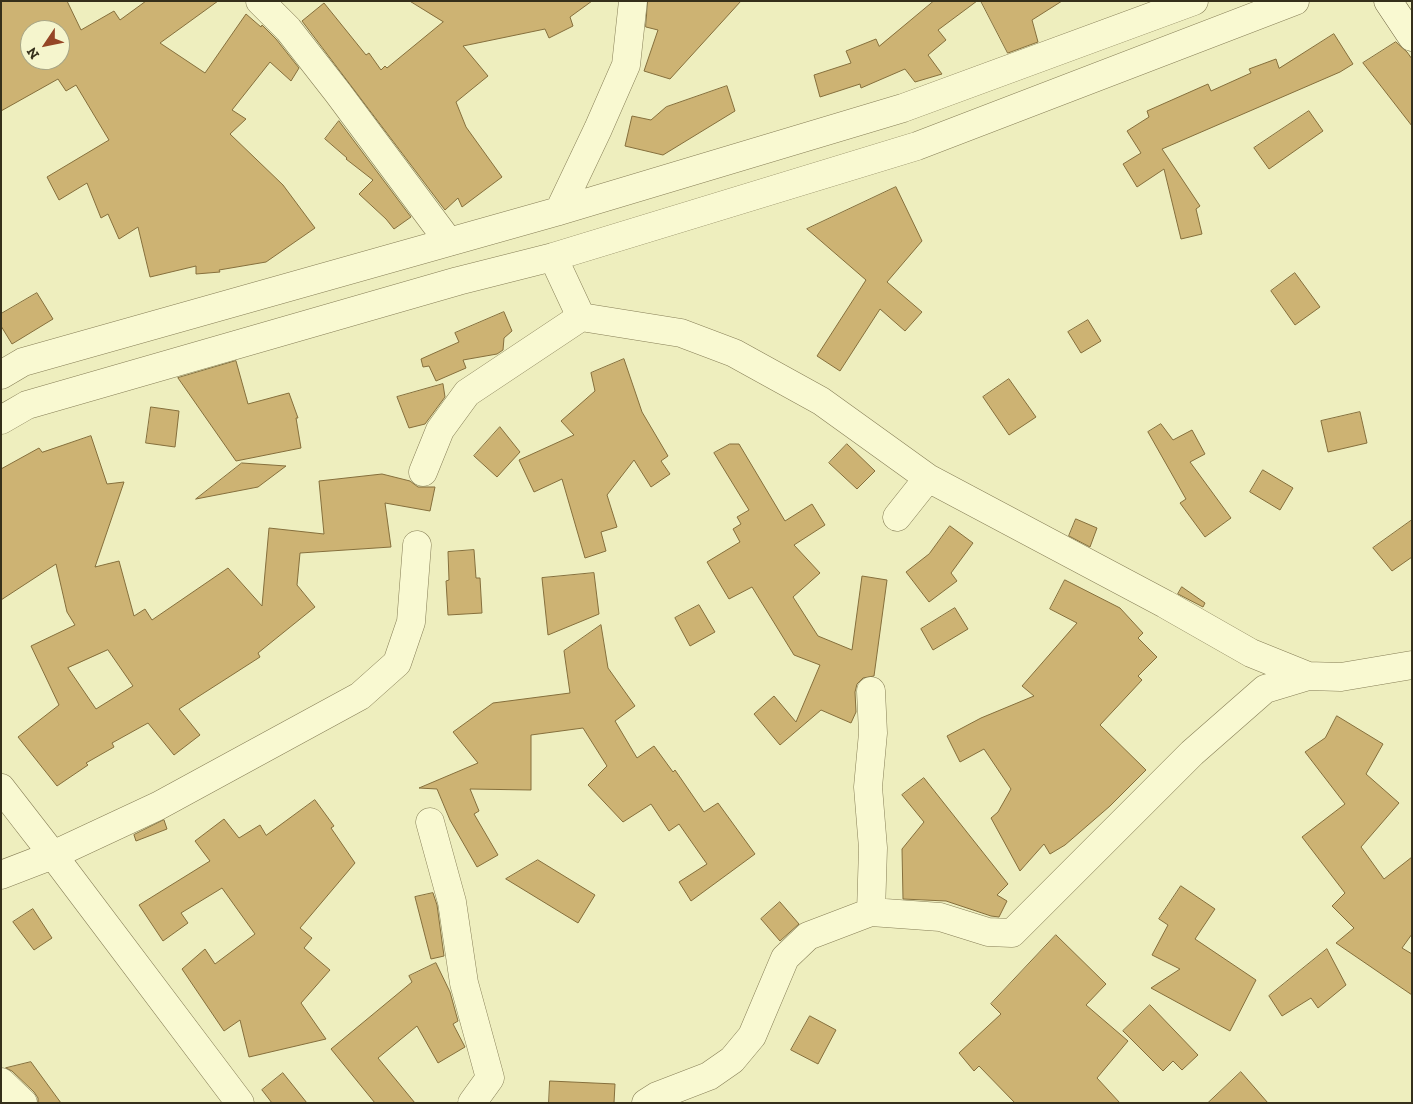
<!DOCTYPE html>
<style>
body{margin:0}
#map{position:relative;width:1413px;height:1104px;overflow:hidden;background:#eeeebe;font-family:"Zilla Slab",serif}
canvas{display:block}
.frame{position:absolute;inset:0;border:2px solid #352f1b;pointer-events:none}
.north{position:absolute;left:20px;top:20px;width:50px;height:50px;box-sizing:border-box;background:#f5f5cd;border:1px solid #a8a686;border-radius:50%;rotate:236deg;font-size:14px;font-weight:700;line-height:20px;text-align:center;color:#352f1b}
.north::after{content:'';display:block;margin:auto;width:18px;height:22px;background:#954626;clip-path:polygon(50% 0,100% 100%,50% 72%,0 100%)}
</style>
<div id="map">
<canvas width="1413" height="1104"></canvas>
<div class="frame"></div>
<div class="north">N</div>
</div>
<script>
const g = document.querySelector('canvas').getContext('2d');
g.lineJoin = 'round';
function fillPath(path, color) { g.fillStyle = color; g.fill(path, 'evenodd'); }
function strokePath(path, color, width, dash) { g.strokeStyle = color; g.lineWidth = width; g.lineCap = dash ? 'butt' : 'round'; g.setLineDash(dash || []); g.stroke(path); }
const building = new Path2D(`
 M1,1H67L81,30L114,11L120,20L146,1H218L160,43L205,73L246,14L261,27L262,25L276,39L299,68L291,81L270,62L232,110L246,119L230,134L283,185L315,228L266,262L219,270L220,272L196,274V266L150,277L138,227L119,239L108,214L101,218L87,183L59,200L47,177L109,140L76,85L66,91L58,79L1,111ZM30,30H60V60H30Z
 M410,1H592L570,17L573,26L549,38L545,29L463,46L488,76L456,102L466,127L502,177L462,207L458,198L445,210L302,21L324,3L366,55L369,53L381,70L385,66L387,68L443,22Z
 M648,1H741L670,79L644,71L658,30L646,27Z
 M934,1H977L938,30L946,40L928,55L942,74L915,82L905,69L861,88L860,84L820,97L814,75L851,63L846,51L876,39L879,46Z
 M981,1H1062L1032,20L1038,42L1008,53Z
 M1334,34L1353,64L1340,72L1162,149L1200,206L1196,209L1202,234L1181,239L1164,169L1137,187L1123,164L1141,153L1127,131L1149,117L1147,111L1208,84L1211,91L1251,73L1249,69L1276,59L1279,68Z
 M1396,42L1407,52L1412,59V126L1363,63Z
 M727,86L735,111L663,155L625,146L632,116L651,120L666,107Z
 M1309,111L1323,131L1269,169L1254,148Z
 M339,121L411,217L394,229L386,219L359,194L373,180L346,159L347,158L325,139Z
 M896,187L922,241L887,282L922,312L905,331L880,309L840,371L817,356L866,280L807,229Z
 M1295,273L1320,307L1295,325L1271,291Z
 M37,293L53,319L12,344L1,326V314Z
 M504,312L512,331L504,338L503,350L497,354L463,360L466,368L436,381L429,366L423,367L421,359L459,342L455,333Z
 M1088,320L1101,341L1081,353L1068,332Z
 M624,359L642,412L668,456L661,461L670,474L651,487L634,460L607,495L617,527L601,532L606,551L585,558L562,479L534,492L519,460L574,435L561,421L595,391L591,373Z
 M236,361L248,404L289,393L298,418H296L301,448L236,461L178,378Z
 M1009,379L1036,417L1009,435L983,397Z
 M443,384L445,397L425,424L409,428L397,397Z
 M151,407L179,411L175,447L146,443Z
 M1360,412L1367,443L1328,452L1321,421Z
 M1161,424L1173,440L1192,430L1205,454L1190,462L1231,518L1205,537L1180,503L1186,499L1148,432Z
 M500,427L520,452L497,477L474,456Z
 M91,436L107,484L124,482L95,567L119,561L134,616L145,609L152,620L228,568L262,606L269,528L324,534L319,481L382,474L410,481L418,487H435L430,511L385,503L391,547L300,553L297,585L315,607L258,653L260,657L179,709L200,735L174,755L148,723L112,743L114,747L86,763L88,765L57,786L18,737L59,705L31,646L75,625L67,612L56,564L1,600V469L39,448L42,452ZM108,650L133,686L96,709L68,668Z
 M730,444H739L785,521L812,504L825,525L794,545L820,573L793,597L818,636L852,650L862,576L887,580L874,676L863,678L857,684L855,692L856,712L851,723L821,710L780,745L754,714L774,696L796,722L820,665L794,655L752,587L729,599L707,562L740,542L733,529L741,524L737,517L749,510L714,453Z
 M847,444L875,471L857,489L829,463Z
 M242,463L286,466L258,487L196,499Z
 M1263,470L1293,488L1280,510L1250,492Z
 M1076,519L1097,528L1090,547L1069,536Z
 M1412,520V557L1392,571L1373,548Z
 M950,526L973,543L951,573L957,581L929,602L906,572L929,554Z
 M474,550L476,578H480L482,613L448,615L446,581L449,580L448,552Z
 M594,573L599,614L548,635L542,578Z
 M1065,580L1120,608L1143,633L1138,638L1157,657L1138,676L1142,680L1100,725L1146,770L1110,806L1065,845L1050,854L1044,844L1020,871L991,818L998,812L1011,789L984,749L960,762L947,736L981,718L1034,696L1022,686L1077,623L1050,609Z
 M1182,587L1205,603L1203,607L1178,594Z
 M699,605L715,632L690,646L675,618Z
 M955,608L968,629L933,650L921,629Z
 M601,625L608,668L635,706L615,721L637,758L654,746L673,772L675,770L704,812L718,803L755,854L691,901L679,882L707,864L679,824L669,831L651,804L623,822L588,785L607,766L583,728L531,735V790L470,789L479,811L474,814L498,855L477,867L450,820L437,789L419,788L478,763L453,732L493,703L570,693L564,651Z
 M1337,716L1383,744L1366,774L1399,803L1361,847L1384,879L1412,857V934L1402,948L1412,954V995L1336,943L1354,928L1332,906L1345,893L1302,837L1345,804L1305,752L1325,738Z
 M924,778L1008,884L997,895L1007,901L999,917L991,916L946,901L903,899L902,849L924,822L902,795Z
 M315,800L334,826L331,828L355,863L300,928L312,938L304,948L330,970L301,1003L326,1039L249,1057L240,1020L224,1031L182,969L205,949L215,964L255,934L222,888L181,913L188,923L163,941L139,905L210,861L195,841L224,819L239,838L260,825L266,835Z
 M164,820L167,829L136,841L134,835Z
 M538,860L595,895L578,923L506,879Z
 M1181,886L1215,909L1195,939L1256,980L1230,1031L1151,988L1180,969L1152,955L1168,925L1159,919Z
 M433,893L437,905L444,956L431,959L415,897Z
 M780,902L799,924L780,941L761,919Z
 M33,909L52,938L34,950L13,922Z
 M1056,935L1106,984L1086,1005L1128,1041L1097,1078L1120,1103H1015L979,1066L974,1071L959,1053L1001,1014L991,1004Z
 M1327,949L1346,985L1318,1008L1311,998L1282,1016L1269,996Z
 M436,963L450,992L458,1021L453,1024L465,1047L438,1063L417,1026L378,1058L415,1103H375L331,1049L412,982L409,976Z
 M1150,1005L1198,1055L1182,1070L1173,1061L1163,1071L1123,1031Z
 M810,1016L836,1030L818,1064L791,1050Z
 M31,1062L61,1103H38V1098L34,1092L12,1071L6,1068Z
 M1241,1072L1268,1103H1208Z
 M283,1073L307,1103H272L262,1090Z
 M550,1081L615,1084L614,1103H549Z`);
fillPath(building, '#cdb373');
strokePath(building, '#856f3c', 1);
const minor = new Path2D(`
 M260,1L288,29L338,93L449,242
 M559,211L598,129L626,65L633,1
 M553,257L581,317L681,333L734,353L821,401L928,478L1165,604L1251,653L1308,676
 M1,375L23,362L559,211L903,108L1194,1
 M1,420L27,405L458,281L553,257L917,146L1295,1
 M423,472L440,430L467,393L581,317
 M897,517L928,478
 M871,691L873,733L868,787L873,848L871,912
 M1,788L53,855L240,1103
 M430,822L452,902L464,983L490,1078L472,1103
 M1,875L53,855L158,806L360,696L397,663L411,622L417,545
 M1,1082L23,1103
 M646,1103L657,1096L709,1076L732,1060L752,1036L785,958L808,936L871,912L940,917L988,932L1012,933L1192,753L1265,689L1308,676L1341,677L1412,665`);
const secondary = new Path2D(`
 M1388,1L1412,37`);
strokePath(minor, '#867e56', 29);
strokePath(secondary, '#685e3a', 29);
strokePath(minor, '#f9f9d1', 28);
strokePath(secondary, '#f9f9d1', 28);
</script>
